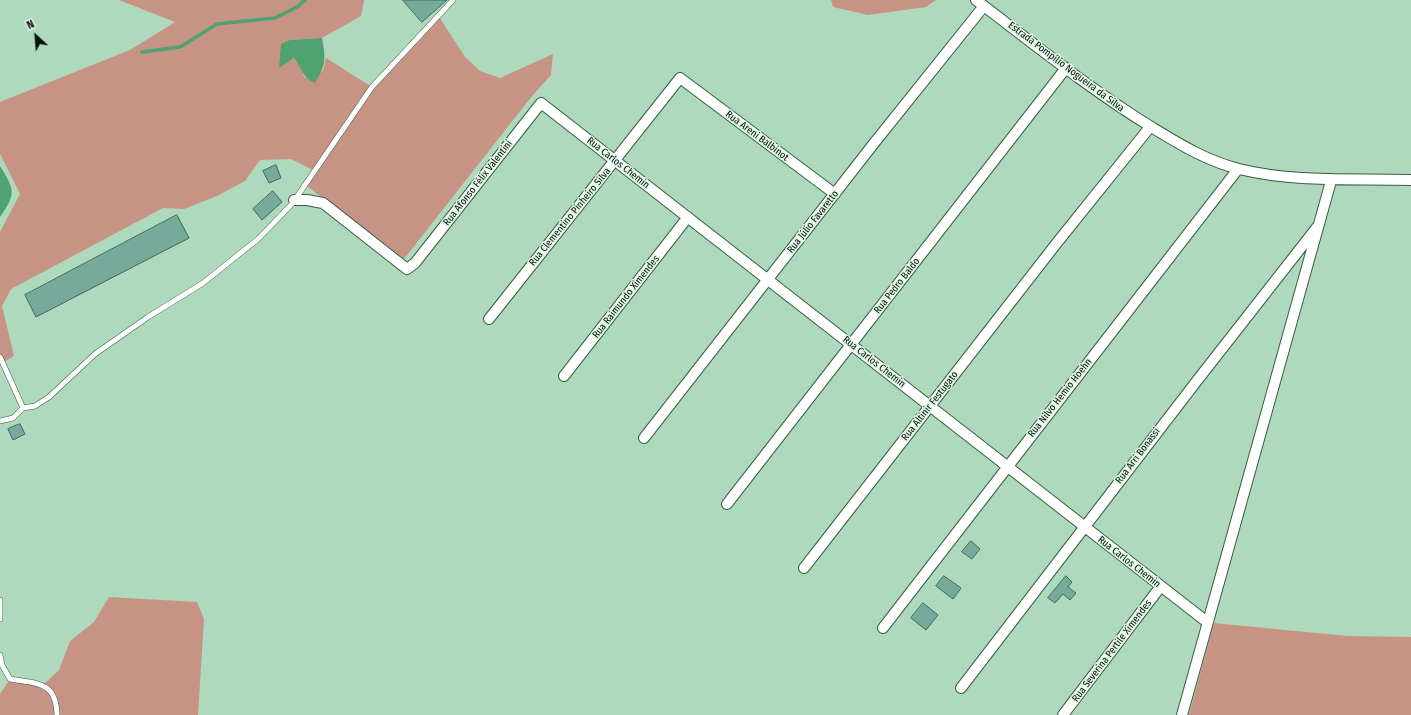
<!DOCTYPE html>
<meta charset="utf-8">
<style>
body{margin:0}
#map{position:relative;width:1411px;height:715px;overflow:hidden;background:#afd9bc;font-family:"Fira Sans Condensed",sans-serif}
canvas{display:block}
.north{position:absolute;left:16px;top:16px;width:40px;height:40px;-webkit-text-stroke:3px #dff4e5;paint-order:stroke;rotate:334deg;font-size:11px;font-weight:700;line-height:16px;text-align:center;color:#05130a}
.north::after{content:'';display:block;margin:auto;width:14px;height:18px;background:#05130a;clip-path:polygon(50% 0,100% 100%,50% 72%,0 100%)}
</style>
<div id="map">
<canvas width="1411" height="715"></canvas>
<div class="north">N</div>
</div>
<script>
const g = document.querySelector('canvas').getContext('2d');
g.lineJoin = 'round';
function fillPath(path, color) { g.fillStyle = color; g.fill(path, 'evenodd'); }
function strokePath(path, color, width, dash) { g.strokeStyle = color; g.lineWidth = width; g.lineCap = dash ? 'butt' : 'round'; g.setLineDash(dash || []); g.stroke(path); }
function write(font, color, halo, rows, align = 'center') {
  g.font = font + ' "Fira Sans Condensed",sans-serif'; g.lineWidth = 3; g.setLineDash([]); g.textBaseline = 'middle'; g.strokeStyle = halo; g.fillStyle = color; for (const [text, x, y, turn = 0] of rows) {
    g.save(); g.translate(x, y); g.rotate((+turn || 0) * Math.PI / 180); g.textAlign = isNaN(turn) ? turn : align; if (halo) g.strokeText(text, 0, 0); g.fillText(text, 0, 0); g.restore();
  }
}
fillPath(new Path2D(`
 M119,0H364L361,16L322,38L290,40L279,67L294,58L299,65L305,78L323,71L326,58L372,87L438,15L465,57L480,71L500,78L553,54L551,75L532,96L404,259L304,184L313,170L291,159L260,160L245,181L217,196L184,209L163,208L11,289L2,306L14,356L4,362L0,357V232L20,194L0,154V102L130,50L175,22Z
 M831,0H936L926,7L868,15L833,7Z
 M109,597L197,602L204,619L198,715H0V694L10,679L43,685L59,670L70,641L94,622Z
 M1214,623L1347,636L1411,637V715H1189Z`), '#c79385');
fillPath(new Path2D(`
 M322,38C326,59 326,65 315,83C301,76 303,70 294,58L279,68L281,44L290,40Z
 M0,166C14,189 17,193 0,217Z`), '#50a270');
strokePath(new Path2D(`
 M142,52L180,47L217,24L275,18L297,7L305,0`), '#50a270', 3.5);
const building = new Path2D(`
 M403,0H447L422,22Z
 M276,165L281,178L269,183L263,171Z
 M273,191L282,202L262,220L253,209Z
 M177,215L189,238L36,317L25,295Z
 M20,424L25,434L13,440L8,429Z
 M971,541L980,549L972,559L962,552Z
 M944,576L961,588L953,599L936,586Z
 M1066,576L1072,582L1068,587L1076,593L1070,600L1063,594L1055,603L1048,598Z
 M923,603L938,615L926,630L911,618Z`);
fillPath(building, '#76ab9c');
strokePath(building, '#376b5d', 1);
const lane = new Path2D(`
 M0,357L23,408
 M0,421L13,418L23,408L35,406L49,397L95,354L148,317L203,283L258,239L292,204L372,87L453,0
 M0,600V619
 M0,655L2,665L10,679C38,684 56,681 57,715`);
const street = new Path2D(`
 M976,0C1034,44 1091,90 1153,128C1181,145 1207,161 1239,169C1296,183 1353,178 1411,180
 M294,200H307L323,203L407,269L415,263L541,103L1207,622
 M489,319L680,78L835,194
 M564,376L688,217
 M644,438L875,142L984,6
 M727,504L1066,68
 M804,568L1056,244L1150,127
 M883,628L1238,169
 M961,688L1196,382L1318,226
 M1063,715L1161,586
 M1182,715L1331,181`);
strokePath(lane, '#375d44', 6);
strokePath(street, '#375d44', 12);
strokePath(lane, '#fff', 5);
strokePath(street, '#fff', 10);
write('10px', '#05130a', '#dff4e5', [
 ["Estrada Pompílio Nogueira da Silva",1066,67,37],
 ["Rua Areni Balbinot",757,136,37],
 ["Rua Carlos Chemin",618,163,38],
 ["Rua Afonso Félix Valentini",478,183,-52],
 ["Rua Clementino Pinheiro Silva",570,217,-51],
 ["Rua Júlio Favaretto",813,222,-52],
 ["Rua Pedro Baldo",897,286,-52],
 ["Rua Raimundo Ximendes",626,297,-52],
 ["Rua Carlos Chemin",874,362,38],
 ["Rua Nilvo Hemio Hoehn",1060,398,-52],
 ["Rua Altinir Festugato",930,406,-52],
 ["Rua Arri Bonassi",1138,456,-53],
 ["Rua Carlos Chemin",1129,562,38],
 ["Rua Severina Pertile Ximendes",1112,651,-53]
]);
</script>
